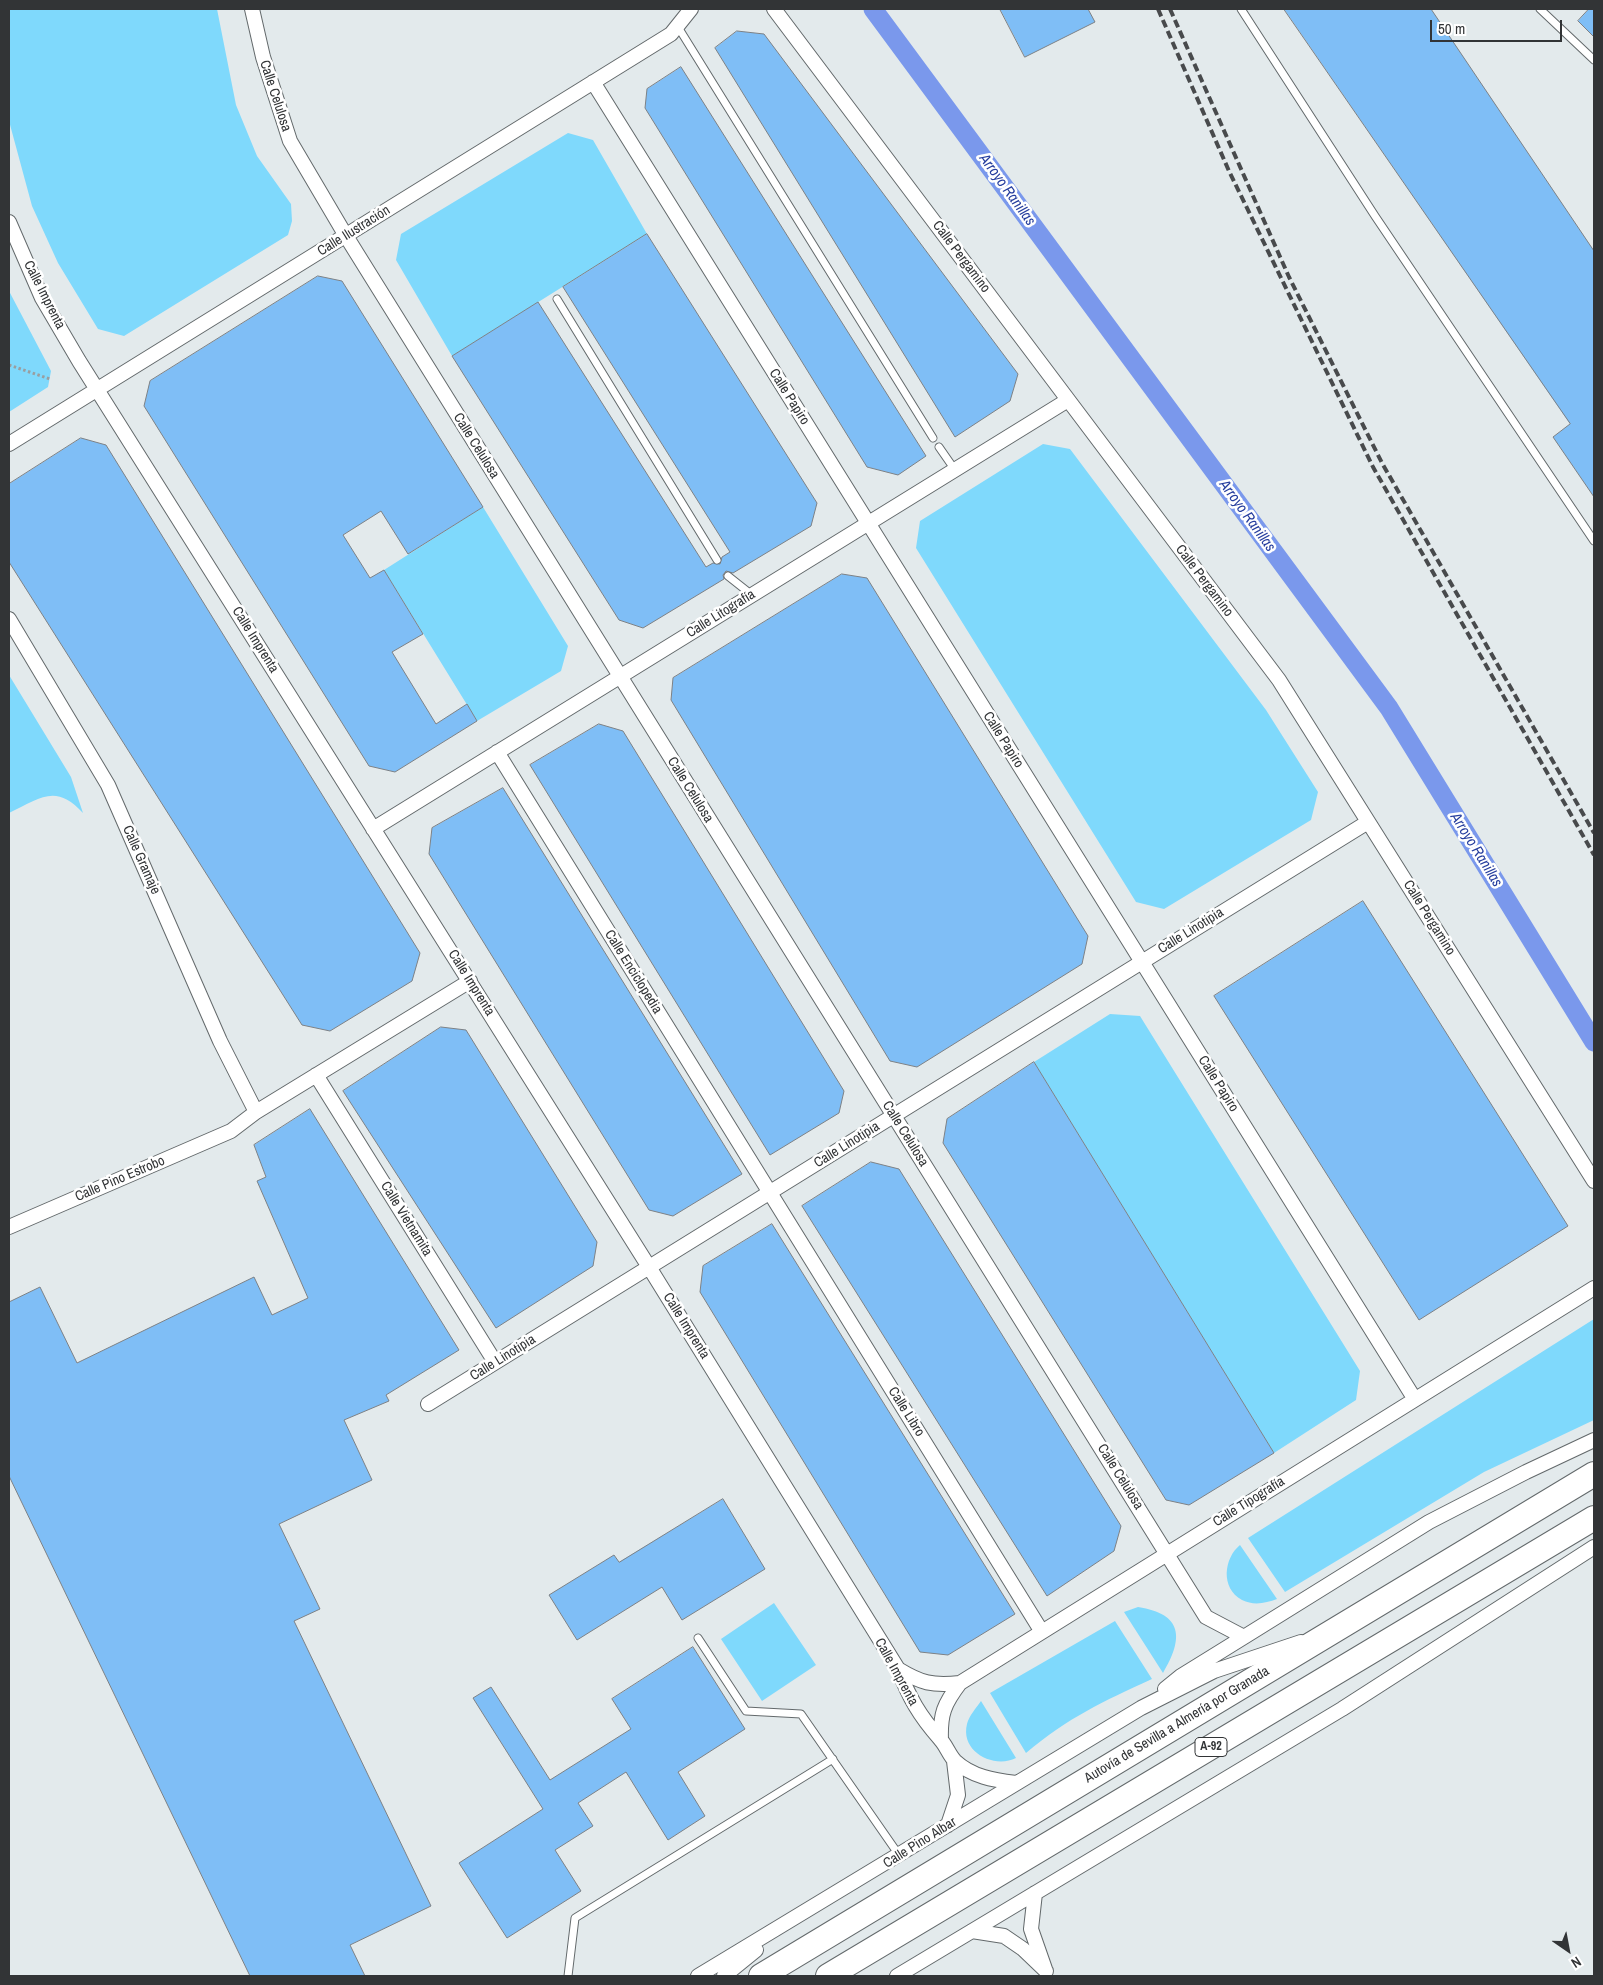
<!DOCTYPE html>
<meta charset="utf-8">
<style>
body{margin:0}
#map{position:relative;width:1603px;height:1985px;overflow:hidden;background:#e3eaec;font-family:"Archivo Narrow",sans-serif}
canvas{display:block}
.frame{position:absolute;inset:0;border:10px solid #323436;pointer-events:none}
.north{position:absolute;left:1543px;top:1925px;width:50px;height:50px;-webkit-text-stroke:4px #fff;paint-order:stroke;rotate:147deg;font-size:14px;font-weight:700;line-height:20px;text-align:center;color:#323436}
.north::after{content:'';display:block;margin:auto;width:18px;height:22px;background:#323436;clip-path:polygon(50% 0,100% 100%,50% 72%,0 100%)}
.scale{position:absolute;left:1430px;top:20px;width:132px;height:22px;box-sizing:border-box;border:2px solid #323436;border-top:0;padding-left:6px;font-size:15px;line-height:18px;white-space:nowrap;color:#323436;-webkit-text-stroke:4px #fff;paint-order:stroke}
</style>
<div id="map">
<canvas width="1603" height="1985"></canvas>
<div class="frame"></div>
<div class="north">N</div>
<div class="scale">50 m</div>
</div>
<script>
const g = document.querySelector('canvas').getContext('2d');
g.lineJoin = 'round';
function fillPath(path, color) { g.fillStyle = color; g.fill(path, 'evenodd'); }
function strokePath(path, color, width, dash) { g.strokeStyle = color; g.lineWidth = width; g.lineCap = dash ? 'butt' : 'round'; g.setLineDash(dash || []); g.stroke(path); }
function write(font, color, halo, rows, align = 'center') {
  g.font = font + ' "Archivo Narrow",sans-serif'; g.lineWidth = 5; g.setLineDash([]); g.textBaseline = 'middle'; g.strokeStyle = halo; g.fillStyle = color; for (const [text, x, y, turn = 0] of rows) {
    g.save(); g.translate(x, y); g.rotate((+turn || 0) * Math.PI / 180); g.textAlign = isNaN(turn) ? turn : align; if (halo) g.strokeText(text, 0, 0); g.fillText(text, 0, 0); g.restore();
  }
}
fillPath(new Path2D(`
 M9,9H217L236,105L257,156L291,204L292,221L288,235L124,336L98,329L58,263L32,206L9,121Z
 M568,133L593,140L647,234L452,356L396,260L401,234Z
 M9,291L51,371L48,387L9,412Z
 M1043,444L1070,449L1266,710L1318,792L1311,820L1164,909L1136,902L916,548L920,521Z
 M483,507L568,646L561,671L477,721L384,570Z
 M9,675L71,777L83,813C56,783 40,798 9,813Z
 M1110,1014L1140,1016L1360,1371L1356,1400L1274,1453L1034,1062Z
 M1594,1319V1420L1484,1472L1285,1592L1248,1538Z
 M1240,1545L1277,1599C1266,1603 1254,1606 1242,1600C1220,1588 1224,1558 1240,1545Z
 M774,1603L816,1665L762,1701L721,1639Z
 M1138,1607C1183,1614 1184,1638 1163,1673L1124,1612Z
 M1115,1621L1152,1679C1102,1702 1069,1717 1026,1753L990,1693Z
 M981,1701L1016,1758C994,1769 960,1752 967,1724C969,1716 976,1708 981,1701Z`), '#7fd9fc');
strokePath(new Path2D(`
 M873,9L1389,708L1594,1042`), '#7a98ec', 19);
const building = new Path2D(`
 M1000,9H1088L1095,22L1025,57Z
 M1284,9H1431L1594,251V497L1553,437L1570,424Z
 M1589,9H1594V37L1578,21Z
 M737,31L764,34L1018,374L1010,401L955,437L715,48Z
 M681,67L926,456L898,475L867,467L645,108L647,89Z
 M647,234L817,503L811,526L733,573L726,571L723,575L724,579L643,628L619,620L452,356L538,302L706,567L713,563L720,564L722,557L730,552L563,287Z
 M318,276L342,281L483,507L408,554L381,511L343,535L370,578L384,570L423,634L392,652L436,724L467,704L477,721L395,772L369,766L144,406L150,381Z
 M81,438L106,445L420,953L412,981L330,1031L302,1025L9,562V484Z
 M842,574L867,578L1088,936L1082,964L917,1067L890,1061L671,700L673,678Z
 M599,724L623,731L844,1091L839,1113L770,1155L530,765Z
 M503,788L742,1174L673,1216L649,1210L429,854L432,828Z
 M1363,901L1568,1226L1419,1320L1214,996Z
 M441,1027L466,1030L597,1242L593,1266L496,1328L343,1091Z
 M1034,1062L1274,1453L1189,1505L1166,1500L943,1143L947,1119Z
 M310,1109L459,1350L386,1395L389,1401L344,1420L372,1480L279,1524L320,1609L294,1621L431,1906L350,1945L365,1976H250L9,1476V1302L40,1287L77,1363L254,1277L272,1315L308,1298L257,1181L266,1177L254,1145Z
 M871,1162L899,1169L1121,1526L1114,1551L1047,1596L802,1206Z
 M772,1224L1015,1614L948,1655L920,1652L700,1292L703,1266Z
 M723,1499L765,1569L682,1620L662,1587L577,1640L549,1595L614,1555L619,1562Z
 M693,1647L745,1729L678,1772L705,1816L668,1840L626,1772L578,1803L593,1826L555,1850L581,1891L507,1938L459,1863L543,1809L473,1698L491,1687L550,1780L631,1729L612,1699Z`);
fillPath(building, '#7fbef6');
strokePath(building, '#7d8185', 1);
const service = new Path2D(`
 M1241,9L1375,216L1594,541
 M1540,9L1594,60
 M678,27L933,438
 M557,299L717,560
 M939,447L955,470
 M728,576L752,595
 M698,1638L746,1711L801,1714L899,1855
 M568,1976L575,1918L833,1759`);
const minor = new Path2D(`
 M252,9L263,57L290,141L346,236L1206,1617L1244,1637L1429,1522L1526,1472L1594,1440
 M774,9L1279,680L1594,1181
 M593,82L1414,1398
 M9,222L42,298L79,361L649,1267L898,1669C910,1699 919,1715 940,1739C946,1745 949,1755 955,1761C972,1777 994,1780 1016,1783
 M9,444L671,34L691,9
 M9,619L108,785L220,1041L256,1112
 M497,752L1042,1632
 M373,829L1068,400
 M316,1075L495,1362
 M9,1227L231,1131L256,1112L470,981
 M428,1404L1368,822
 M898,1669C921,1683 932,1686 960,1683L1594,1288
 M1165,1689L1181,1676L1244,1637
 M941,1740C940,1714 944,1704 960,1683
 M948,1825L958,1795L954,1761
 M1035,1893L1031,1929L1045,1969
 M972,1931L1004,1936L1023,1949L1046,1971
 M698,1976L1141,1708L1214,1671L1301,1642
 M724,1976L756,1950
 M897,1976L1342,1709L1594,1547`);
const trunk = new Path2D(`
 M761,1976L1594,1474
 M828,1976L1594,1518`);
strokePath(service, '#63696b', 9);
strokePath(minor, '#63696b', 16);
strokePath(trunk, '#63696b', 26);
strokePath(new Path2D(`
 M9,365L50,379`), '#999ea0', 3, [2.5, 2.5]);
strokePath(service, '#fff', 7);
strokePath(minor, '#fff', 14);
strokePath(trunk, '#fff', 24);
strokePath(new Path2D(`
 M1158,9L1229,171L1373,467L1594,855
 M1170,9L1289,277L1382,463L1594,833`), '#484a4c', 4, [8, 4]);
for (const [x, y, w] of [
 [1211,1747,32]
]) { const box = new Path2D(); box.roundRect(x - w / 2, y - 9.5, w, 19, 4); g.fillStyle = '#fff'; g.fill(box); strokePath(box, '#323436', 1); }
write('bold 12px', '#323436', null, [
 ["A-92",1211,1747]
]);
write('14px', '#323436', '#fff', [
 ["Calle Celulosa",275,96,72],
 ["Calle Ilustración",354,231,-32],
 ["Calle Pergamino",961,257,53],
 ["Calle Imprenta",44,295,63],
 ["Calle Papiro",789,397,58],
 ["Calle Celulosa",476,446,58],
 ["Calle Pergamino",1204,581,53],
 ["Calle Litografía",721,614,-32],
 ["Calle Imprenta",255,640,58],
 ["Calle Papiro",1003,740,58],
 ["Calle Celulosa",690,790,58],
 ["Calle Gramaje",141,860,66],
 ["Calle Pergamino",1429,918,58],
 ["Calle Linotipia",1191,931,-32],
 ["Calle Enciclopedia",633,972,58],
 ["Calle Imprenta",471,983,58],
 ["Calle Papiro",1218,1084,58],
 ["Calle Celulosa",905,1134,58],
 ["Calle Linotipia",847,1145,-32],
 ["Calle Pino Estrobo",120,1179,-23],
 ["Calle Vietnamita",406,1219,58],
 ["Calle Imprenta",686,1326,58],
 ["Calle Linotipia",503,1358,-32],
 ["Calle Libro",906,1412,58],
 ["Calle Celulosa",1120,1477,58],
 ["Calle Tipografía",1249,1502,-32],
 ["Calle Imprenta",896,1672,61],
 ["Autovía de Sevilla a Almería por Granada",1177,1725,-31],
 ["Calle Pino Albar",920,1843,-32]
]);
write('italic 15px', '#263e9e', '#fff', [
 ["Arroyo Ranillas",1007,190,54],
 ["Arroyo Ranillas",1247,516,54],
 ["Arroyo Ranillas",1476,850,58]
]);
</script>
